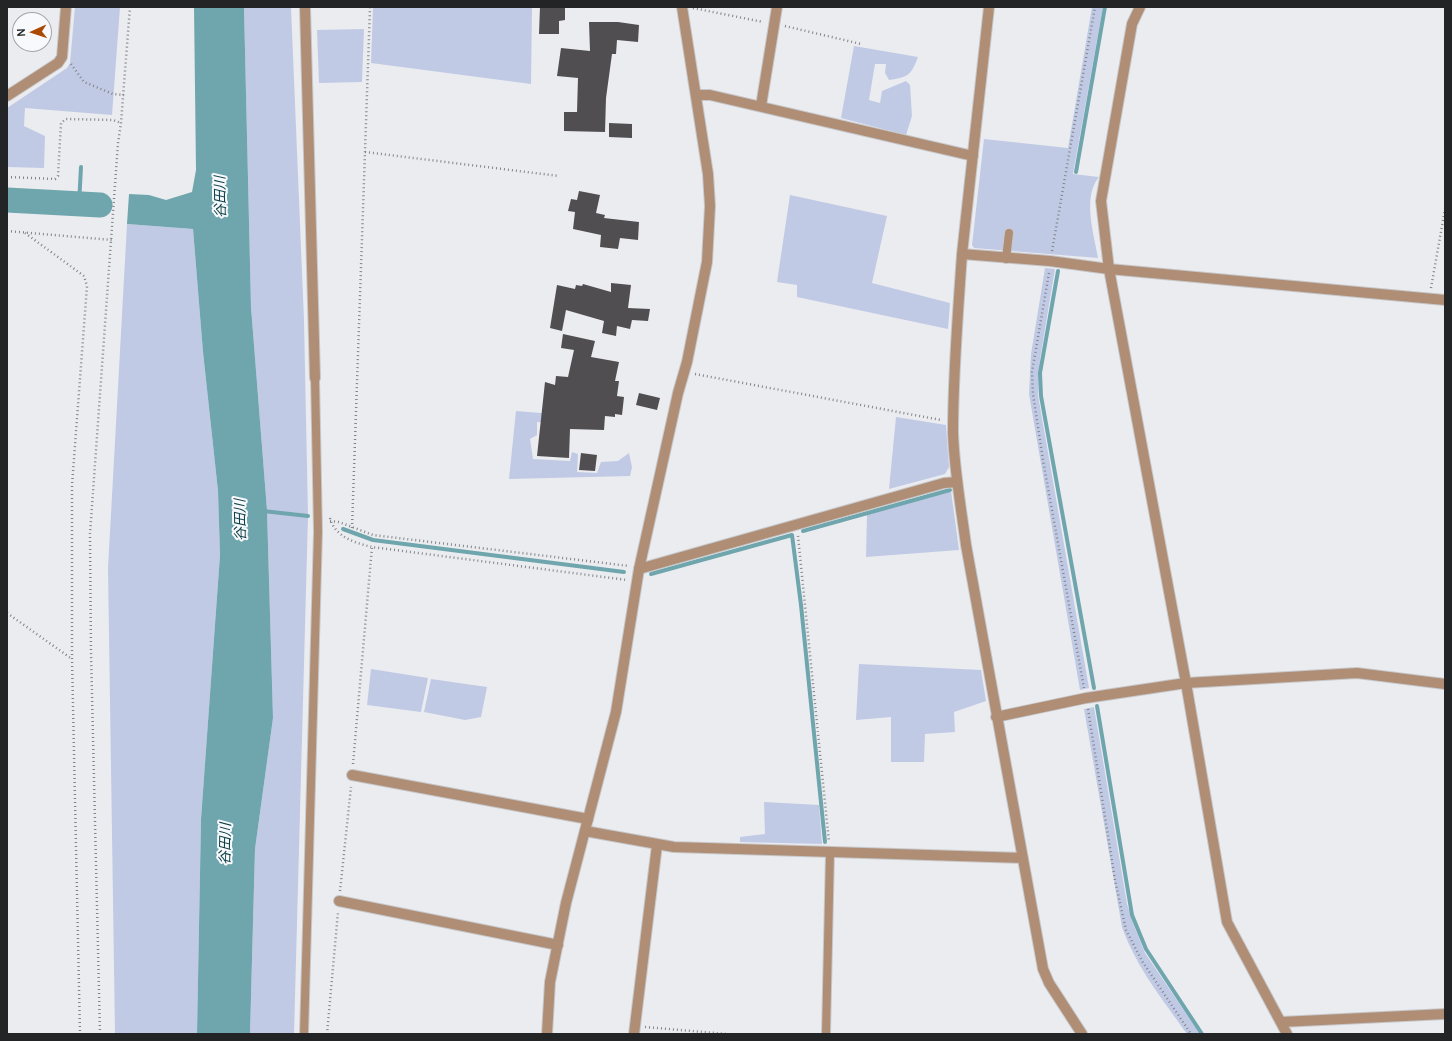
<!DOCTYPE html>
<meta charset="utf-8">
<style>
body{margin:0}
#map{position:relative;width:1452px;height:1041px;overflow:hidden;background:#ebecf0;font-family:Manrope,sans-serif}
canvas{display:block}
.frame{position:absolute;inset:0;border:8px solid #232425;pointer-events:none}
.north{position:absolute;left:12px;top:12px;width:40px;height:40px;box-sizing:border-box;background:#f8f9fd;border:1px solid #a3a4a7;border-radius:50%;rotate:267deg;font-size:11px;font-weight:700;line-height:16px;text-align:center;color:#232425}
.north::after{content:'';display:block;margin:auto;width:14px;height:18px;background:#ab4a03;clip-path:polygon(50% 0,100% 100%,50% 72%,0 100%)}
</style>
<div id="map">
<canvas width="1452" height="1041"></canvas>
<div class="frame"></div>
<div class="north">N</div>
</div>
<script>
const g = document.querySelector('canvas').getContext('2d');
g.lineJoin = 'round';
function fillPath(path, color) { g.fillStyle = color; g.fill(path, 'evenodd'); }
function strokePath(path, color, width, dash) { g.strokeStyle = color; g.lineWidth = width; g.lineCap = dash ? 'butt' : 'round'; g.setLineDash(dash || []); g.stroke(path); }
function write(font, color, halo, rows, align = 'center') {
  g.font = font + ' Manrope,"Noto Sans JP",sans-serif'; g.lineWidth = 4; g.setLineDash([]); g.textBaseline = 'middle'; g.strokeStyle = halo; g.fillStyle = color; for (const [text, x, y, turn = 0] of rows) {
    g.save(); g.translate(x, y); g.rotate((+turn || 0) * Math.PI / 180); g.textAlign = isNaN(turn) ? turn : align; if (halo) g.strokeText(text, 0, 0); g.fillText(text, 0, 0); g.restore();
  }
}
fillPath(new Path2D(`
 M75,7H120L112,115L25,108L24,126L45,136L44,168L7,167V108L67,68L70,63Z
 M244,7H291L304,320L308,516L294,1034H250L255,849L273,718L267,510L251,307Z
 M373,7H532L531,84L371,63Z
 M1092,7H1103L1073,174L1099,177C1082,197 1094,234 1098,258L974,248L972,245L984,139L1068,148Z
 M364,29L362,82L319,83L317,30Z
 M854,46L918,57C911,75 909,77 889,80L885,73L886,64H875L869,100L880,103L882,91L906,81L910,85L912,116L906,135L841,118Z
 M790,195L887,216L872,283L950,303L948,329L797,297V285L777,282Z
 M127,224L193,229L203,352L218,491L220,555L201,819L197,1034H115L108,568Z
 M1045,268L1055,269L1040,359L1038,395L1089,688L1080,690L1029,394L1031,354Z
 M516,411L565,415L566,423L537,422V435L530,439L533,459L570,461L572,452L578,454L577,472L597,473L601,462L618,461L629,453L632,467L630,476L509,479Z
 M896,417L946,425L949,467L945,474L889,489Z
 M951,491L959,550L866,557L867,514Z
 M859,664L981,670L986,701L954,712L955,732L925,734L924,762H891V717L856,720Z
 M371,669L428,678L421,712L367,705Z
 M431,679L487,687L481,717L465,720L424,712Z
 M1094,707L1127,904L1134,926L1145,953L1200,1034H1187C1163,1000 1136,967 1122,927L1084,709Z
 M764,802L819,805L822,844L740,842V837L765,834Z`), '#c1cae5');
fillPath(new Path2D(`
 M194,7H244L251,307L267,510L273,718L255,849L250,1034H197L201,819L220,555L218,491L203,352L193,229L127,224L129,194L149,195L166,200L192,192L196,170Z`), '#6fa6ad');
strokePath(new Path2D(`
 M1076,172L1105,7
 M79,204L81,167
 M1058,271L1040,373L1041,396L1094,688
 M263,511L308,516
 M343,529L373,540L624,572
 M803,531L950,490
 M651,574L792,535L801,605L825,842
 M1097,706L1132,915L1146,949L1202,1034`), '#6fa6ad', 4);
strokePath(new Path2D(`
 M7,200L100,205`), '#6fa6ad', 25);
fillPath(new Path2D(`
 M540,7H565V20L559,21V34H539Z
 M589,22H618L639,25L638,42L617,40L616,54H612L606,98L605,132L564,131V112H577L578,78L557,76L561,48L590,51Z
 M609,123L632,124V138L609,137Z
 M579,191L600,195L596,213L605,215L604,218L639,222L638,240L620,238L618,249L600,247L601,235L573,229L575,212L568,211L571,199L577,200Z
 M611,283L631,285L628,308L650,309L648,321L632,320L630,329L617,326L616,336L602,333L604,321L566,310L562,331L550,328L557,285L575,289L576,285L582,286L583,284L611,292Z
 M563,334L595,341L591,357L619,362L615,381H619L617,396L624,397L622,415L615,414V417L605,416L604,430L570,429L569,458L537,456L545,382L555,385L556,376L568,377L574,350L561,348Z
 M639,393L660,398L657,410L636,405Z
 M581,453L597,455L595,471L579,470Z`), '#514e51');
const service = new Path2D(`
 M1006,259L1009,233
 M304,1034L318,532L315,378
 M826,1034L830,852`);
const minor = new Path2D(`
 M305,7L315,378
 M989,7L962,254C958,313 953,373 953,432C954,469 961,507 966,545L1043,969L1049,983L1082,1034
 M1140,7L1132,24L1101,201L1109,269L1186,683L1227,922L1287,1034
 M697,95H710L973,156
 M761,106L777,7
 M962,254L1050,261L1109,269L1445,300
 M639,569L944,483L957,482
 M996,717L1086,698L1186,683L1357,673L1445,684
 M352,775L588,819
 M585,831L674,847L1023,858
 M339,901L558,945
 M1281,1022L1445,1014
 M634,1034L657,845`);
const tertiary = new Path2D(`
 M7,96L58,63L62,57L66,7
 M547,1034L550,982L566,903L616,712L639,569L678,393L687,362L707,262L710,206L708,174L682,7`);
strokePath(service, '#c7c8cb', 10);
strokePath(minor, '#c7c8cb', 12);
strokePath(tertiary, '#c7c8cb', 12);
strokePath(new Path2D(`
 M693,8L763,22
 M785,26L861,44
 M71,64L84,82L113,94L124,95
 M365,152L559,176
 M7,177L55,179L58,176L61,123L66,119L113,120L121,123
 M7,231L112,240
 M25,233L84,276L87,286L72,485V659L80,1034
 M1052,251L1095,7
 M1049,273L1032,372L1033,394L1043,460L1084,688
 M1431,288L1445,209
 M695,374L941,420
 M330,518C335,537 355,543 372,547L627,580
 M330,521L339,522L373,535L629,566
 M352,528L370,7
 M798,536L829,842
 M7,613L72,659
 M1088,709L1115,880L1126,930L1142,961L1191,1034
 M353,764L372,547
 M340,891L351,787
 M645,1027L727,1034
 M100,1034L91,652L90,534L118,143L121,123L130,7
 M327,1034L338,912`), '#838487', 2.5, [1, 3]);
strokePath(service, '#af8e75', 8);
strokePath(minor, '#af8e75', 10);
strokePath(tertiary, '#af8e75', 10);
write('italic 14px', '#093e44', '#f8f9fd', [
 ["谷田川",221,197,-91],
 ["谷田川",241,520,-91],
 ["谷田川",226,844,-89]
]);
</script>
